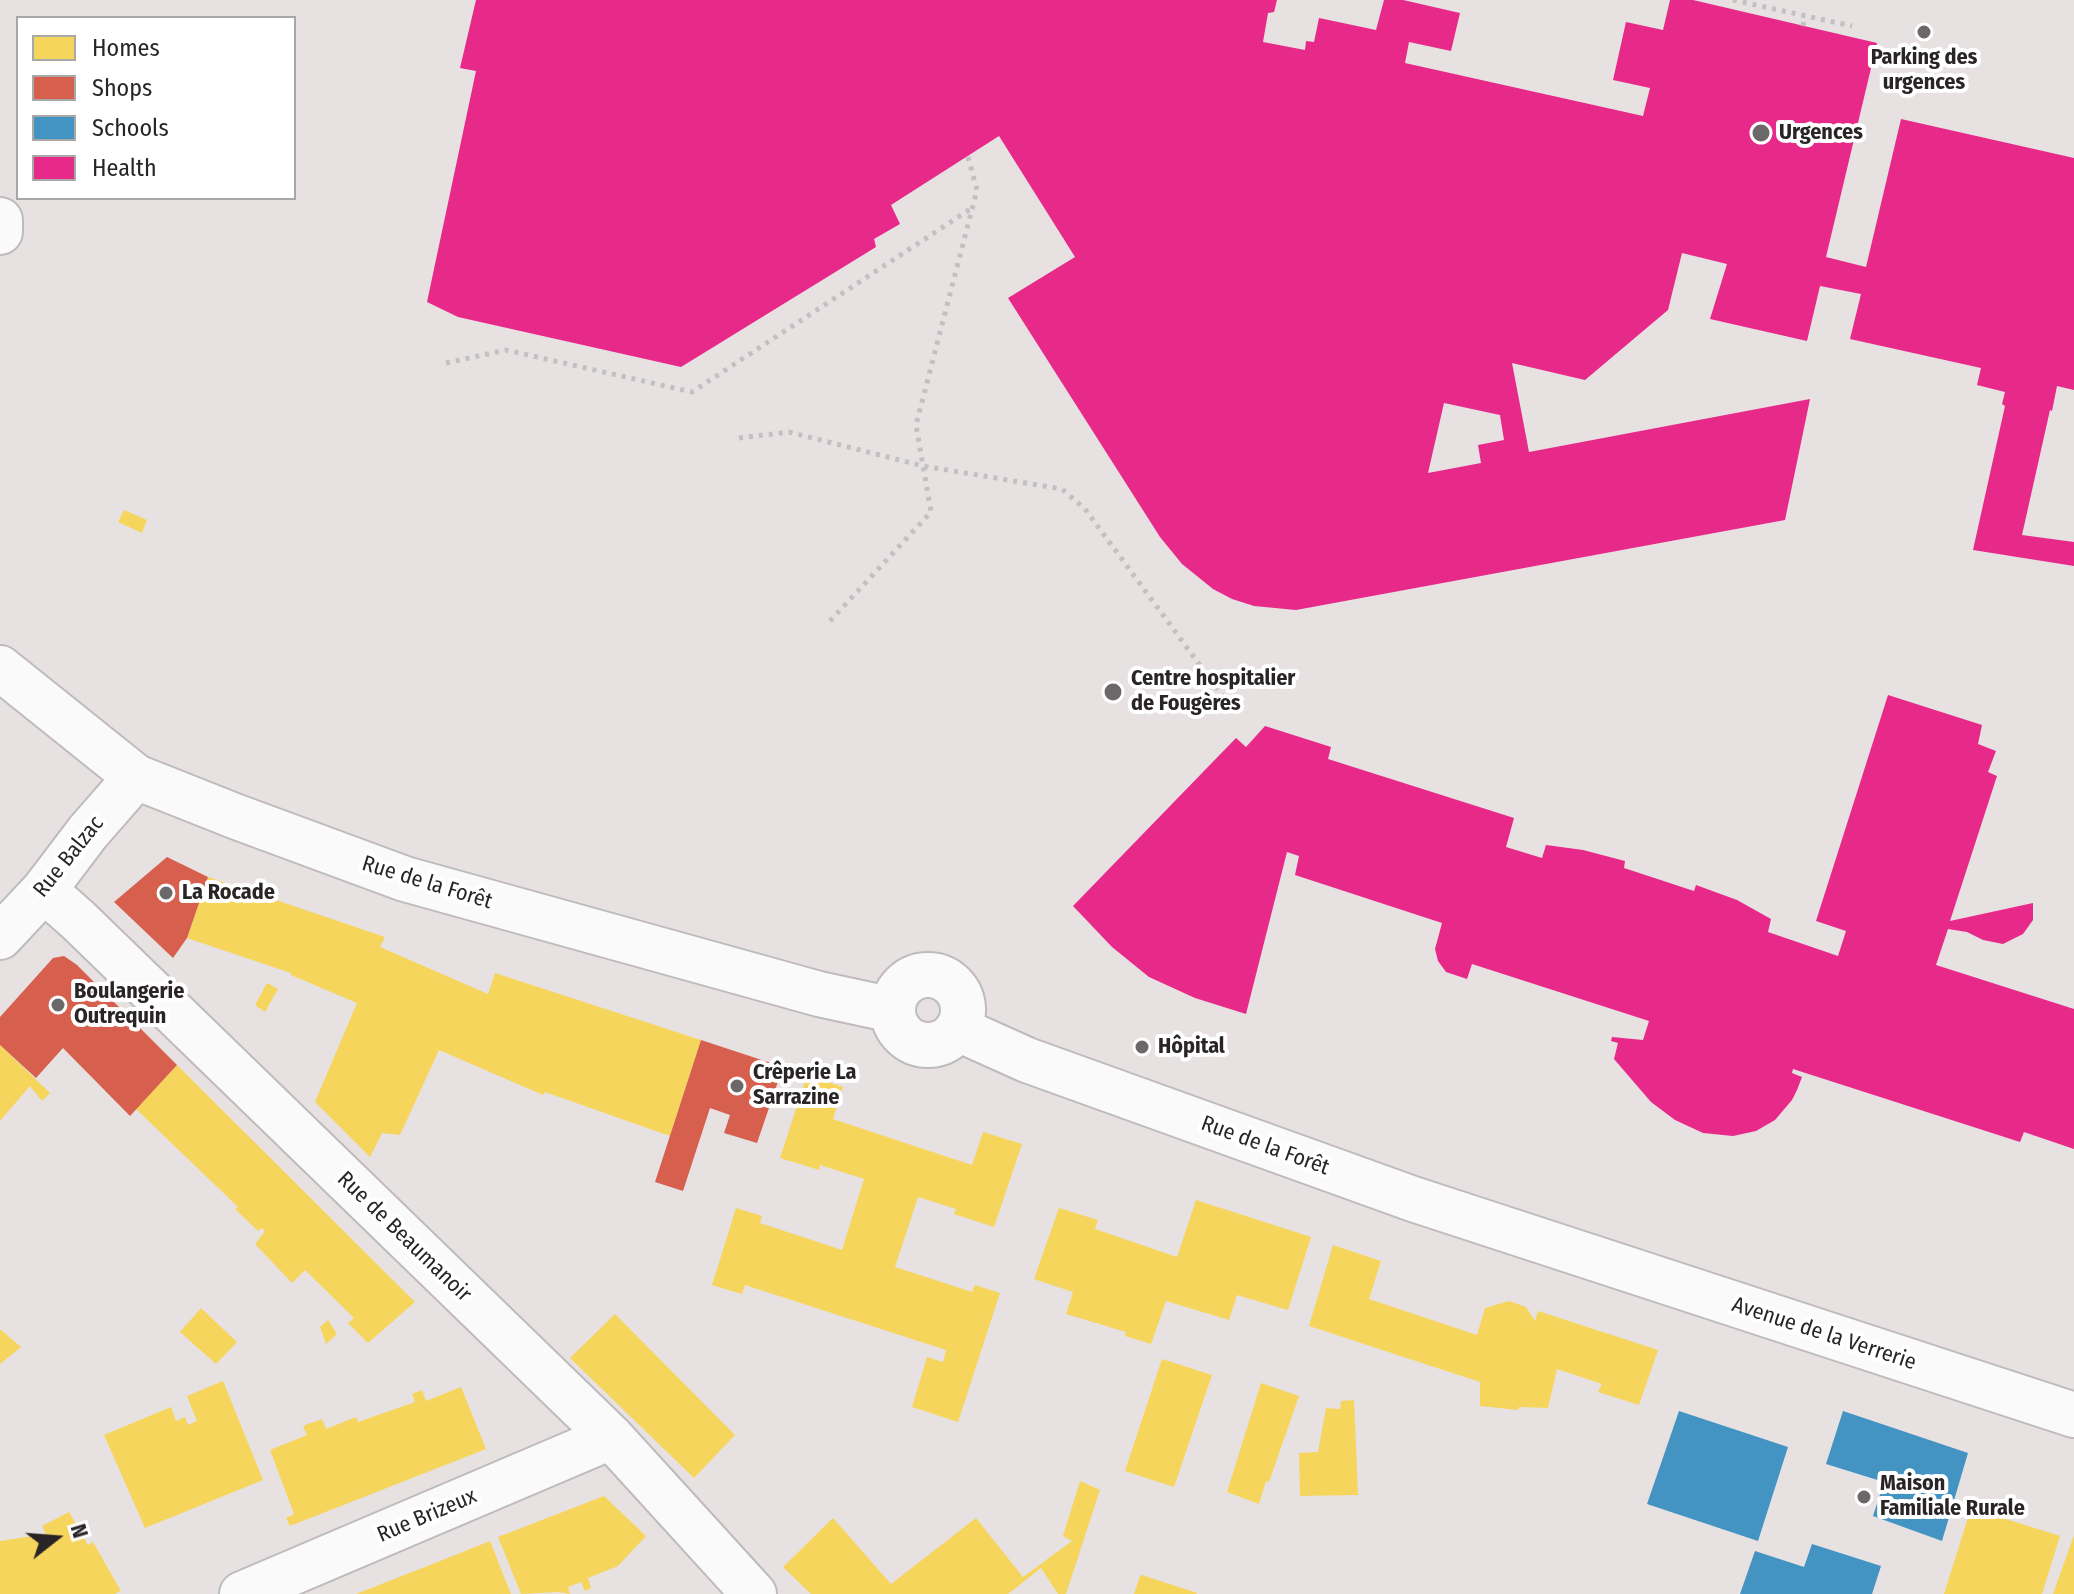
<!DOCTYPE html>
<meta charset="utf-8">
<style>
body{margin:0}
#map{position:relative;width:2074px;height:1594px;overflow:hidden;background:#e7e1e2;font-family:"Fira Sans Condensed",sans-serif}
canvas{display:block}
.legend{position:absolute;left:16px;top:16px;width:280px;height:184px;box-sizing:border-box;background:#fff;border:2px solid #a9a8a8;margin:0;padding:10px 14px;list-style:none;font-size:24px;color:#292526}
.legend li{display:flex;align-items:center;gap:16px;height:40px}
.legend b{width:40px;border:2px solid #a9a8a8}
.north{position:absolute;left:16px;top:1498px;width:80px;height:80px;-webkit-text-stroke:6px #fff;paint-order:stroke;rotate:73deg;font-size:22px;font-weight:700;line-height:32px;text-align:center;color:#292526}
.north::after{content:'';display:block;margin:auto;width:28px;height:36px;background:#292526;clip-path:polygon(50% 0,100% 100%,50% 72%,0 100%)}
</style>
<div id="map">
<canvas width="2074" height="1594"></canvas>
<ul class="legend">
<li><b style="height:22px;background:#f6d55c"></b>Homes</li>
<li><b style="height:22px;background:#d6604d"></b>Shops</li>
<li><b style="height:22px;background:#4393c3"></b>Schools</li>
<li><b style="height:22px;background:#e7298a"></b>Health</li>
</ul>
<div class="north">N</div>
</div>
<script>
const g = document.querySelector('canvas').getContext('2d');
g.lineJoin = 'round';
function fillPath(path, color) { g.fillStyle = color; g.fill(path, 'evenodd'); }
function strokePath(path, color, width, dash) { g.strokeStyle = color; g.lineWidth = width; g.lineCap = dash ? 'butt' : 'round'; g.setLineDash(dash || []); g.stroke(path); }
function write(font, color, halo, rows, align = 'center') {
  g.font = font + ' "Fira Sans Condensed",sans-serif'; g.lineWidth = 8; g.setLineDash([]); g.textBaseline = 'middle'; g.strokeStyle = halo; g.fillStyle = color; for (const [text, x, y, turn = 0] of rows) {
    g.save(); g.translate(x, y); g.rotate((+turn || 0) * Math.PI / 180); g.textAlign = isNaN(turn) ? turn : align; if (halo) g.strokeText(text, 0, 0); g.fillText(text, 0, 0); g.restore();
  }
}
fillPath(new Path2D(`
 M124,510L147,520L142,533L118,522Z
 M208,877L385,937L380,947L488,994L495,973L701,1040L670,1136L545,1092L543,1095L439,1050L400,1135L382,1133L370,1157L315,1102L357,1003L291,975V973L187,938Z
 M267,983L278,989L265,1012L255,1005Z
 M0,1045L50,1093L42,1101L30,1086L0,1121Z
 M177,1065L415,1302L368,1343L348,1323L354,1318L305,1270L292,1283L255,1244L265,1231L262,1228L258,1231L235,1209L238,1207L136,1109Z
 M807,1075L843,1087L833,1119L972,1165L983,1132L1022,1144L994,1227L954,1214L956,1209L918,1197L895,1267L972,1292L975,1285L1000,1293L958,1422L912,1407L927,1357L943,1362L946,1350L745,1285L742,1294L712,1285L736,1208L762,1216L760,1223L842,1250L864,1179L820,1165L819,1170L780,1158Z
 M1196,1200L1311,1237L1288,1310L1237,1295L1229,1320L1166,1301L1151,1344L1125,1336L1126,1332L1066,1314L1073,1292L1034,1279L1059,1208L1098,1220L1095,1229L1177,1257Z
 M1333,1245L1381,1261L1369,1299L1477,1335L1485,1308L1509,1301L1526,1307L1535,1321L1538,1311L1658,1350L1639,1405L1598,1392L1602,1384L1557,1369L1548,1408L1519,1407L1518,1410L1480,1406V1382L1309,1326Z
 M201,1308L237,1342L216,1364L180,1332Z
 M615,1314L735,1435L694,1478L570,1358Z
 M328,1320L337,1334L326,1344L320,1327Z
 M0,1329L21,1347L0,1364Z
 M1162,1359L1212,1375L1174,1487L1125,1471Z
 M223,1381L263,1480L145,1528L104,1435L171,1407L176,1421L185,1417L188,1425L197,1421L187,1396Z
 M1261,1383L1299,1396L1269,1482L1266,1481L1259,1504L1227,1492Z
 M461,1387L486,1449L290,1526L286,1518L294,1514L270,1450L307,1435L303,1426L322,1419L326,1429L356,1417L358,1422L415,1402L412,1394L422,1390L426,1401Z
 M1354,1400L1358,1495L1300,1496L1299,1453L1318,1452L1326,1408L1340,1409L1341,1401Z
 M1080,1481L1100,1490L1066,1594H1058L1041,1568L1008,1594H811L783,1567L833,1518L891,1584L976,1518L1023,1577L1072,1541L1063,1536Z
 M604,1496L646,1536L618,1566L588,1578L591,1588L585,1591L581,1582L568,1587L570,1594L558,1592L521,1594L498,1537Z
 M1971,1508L2060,1536L2042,1594H1944Z
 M69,1512L88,1545L93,1542L121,1591L114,1594H0V1541L46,1534L42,1526Z
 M2074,1535V1594H2053Z
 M490,1541L511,1594H356L435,1563Z
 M1142,1575L1197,1593V1594H1134L1140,1576Z`), '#f6d55c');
fillPath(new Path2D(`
 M167,857L208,877L187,938L173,958L114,902Z
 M64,956L77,965L177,1065L130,1116L63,1048L36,1078L0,1045V1017L53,958Z
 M701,1040L783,1067L757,1143L724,1133L730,1115L710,1108L683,1191L655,1182Z`), '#d6604d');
fillPath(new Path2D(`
 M1679,1411L1788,1447L1758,1541L1647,1504Z
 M1843,1411L1968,1453L1942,1541L1873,1516L1884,1482L1826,1464Z
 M1812,1544L1881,1566L1872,1594H1740L1755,1551L1804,1567Z`), '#4393c3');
fillPath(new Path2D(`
 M476,0H1277L1274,12L1268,13L1263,42L1305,50L1306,41L1314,42L1319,18L1376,30L1384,0H1403L1460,13L1451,51L1409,42L1405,63L1643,116L1650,88L1613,80L1626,22L1663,30L1670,0H1693L1877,43L1826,257L1866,267L1901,119L2074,158V390L2057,386L2052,411L2050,410L2022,535L2074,542V566L1973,550L2005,406L2002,404L2005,392L1977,385L1981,368L1850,339L1861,294L1820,286L1807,341L1710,319L1727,264L1682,253L1668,310L1585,380L1512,363L1529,452L1810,399L1785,520L1296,610L1254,606L1232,599L1213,589L1182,564L1160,537L1008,298L1075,257L999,136L891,205L900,224L874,239L876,247L681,367L458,317L427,302L476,71L460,68ZM1444,403L1500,415L1504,440L1478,445L1481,463L1428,473Z
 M1888,695L1982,725L1978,744L1996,751L1988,772L1997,776L1950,921L2033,903V920L2023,934L2003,944L1983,940L1967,932L1948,929L1936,965L2074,1009V1149L2024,1132L2020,1142L1793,1069L1792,1073L1802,1077L1797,1090L1792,1100L1775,1120L1756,1131L1733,1136L1703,1133L1675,1120L1651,1102L1614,1059L1618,1043L1611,1041L1612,1037L1643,1040L1649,1021L1472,964L1467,979L1446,972L1438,961L1435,949L1442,923L1295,875L1299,856L1287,852L1246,1014L1195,998L1149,977L1112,947L1073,906L1236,738L1246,747L1265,726L1331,747L1328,759L1514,818L1506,847L1542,858L1546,845L1583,850L1625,861L1624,868L1694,891L1696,885L1737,900L1771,919L1768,932L1838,956L1846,931L1816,921Z`), '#e7298a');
const minor = new Path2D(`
 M0,220V232
 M44,890L78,920L611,1437L754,1594
 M0,937L44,890L88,832L136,777
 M242,1594L611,1437`);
const secondary = new Path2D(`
 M0,668L136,777L237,817L405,879L819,994L893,1010
 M893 1010a35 35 0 1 1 70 0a35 35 0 1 1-70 0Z
 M958,1029L1027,1060L1413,1199L2074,1415`);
strokePath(minor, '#bfbbbc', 48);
strokePath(secondary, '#bfbbbc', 48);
strokePath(new Path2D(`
 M1733,0L1852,26
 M1803,26L1805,16
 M446,363L506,350L692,392L972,208
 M739,438L789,432L923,466L1062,489L1085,509L1224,698
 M830,621L931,512L916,425L977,190L968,157`), '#c3c0c1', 5, [4, 6]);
strokePath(minor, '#fbfafb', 44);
strokePath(secondary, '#fbfafb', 44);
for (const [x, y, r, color] of [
 [1924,32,8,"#6c6768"],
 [1761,133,10,"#6c6768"],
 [1113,692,10,"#6c6768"],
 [166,893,8,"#6c6768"],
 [58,1005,8,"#6c6768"],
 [1142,1047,8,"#6c6768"],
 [737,1086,8,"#6c6768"],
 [1864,1497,8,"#6c6768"]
]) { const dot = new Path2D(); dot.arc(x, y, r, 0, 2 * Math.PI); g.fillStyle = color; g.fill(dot); strokePath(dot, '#fff', 3); }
write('bold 22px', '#292526', '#fff', [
 ["Parking des",1924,58,"center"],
 ["urgences",1924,83,"center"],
 ["Urgences",1779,133],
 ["Centre hospitalier",1131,679],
 ["de Fougères",1131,704],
 ["La Rocade",182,893],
 ["Boulangerie",74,992],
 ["Outrequin",74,1017],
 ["Hôpital",1158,1047],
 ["Crêperie La",753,1073],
 ["Sarrazine",753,1098],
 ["Maison",1880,1484],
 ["Familiale Rurale",1880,1509]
], 'left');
write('22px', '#292526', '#fff', [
 ["Rue Balzac",69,857,-51],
 ["Rue de la Forêt",427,883,17],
 ["Rue de la Forêt",1265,1146,20],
 ["Rue de Beaumanoir",404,1237,44],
 ["Avenue de la Verrerie",1824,1334,18],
 ["Rue Brizeux",427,1516,-23]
]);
</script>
